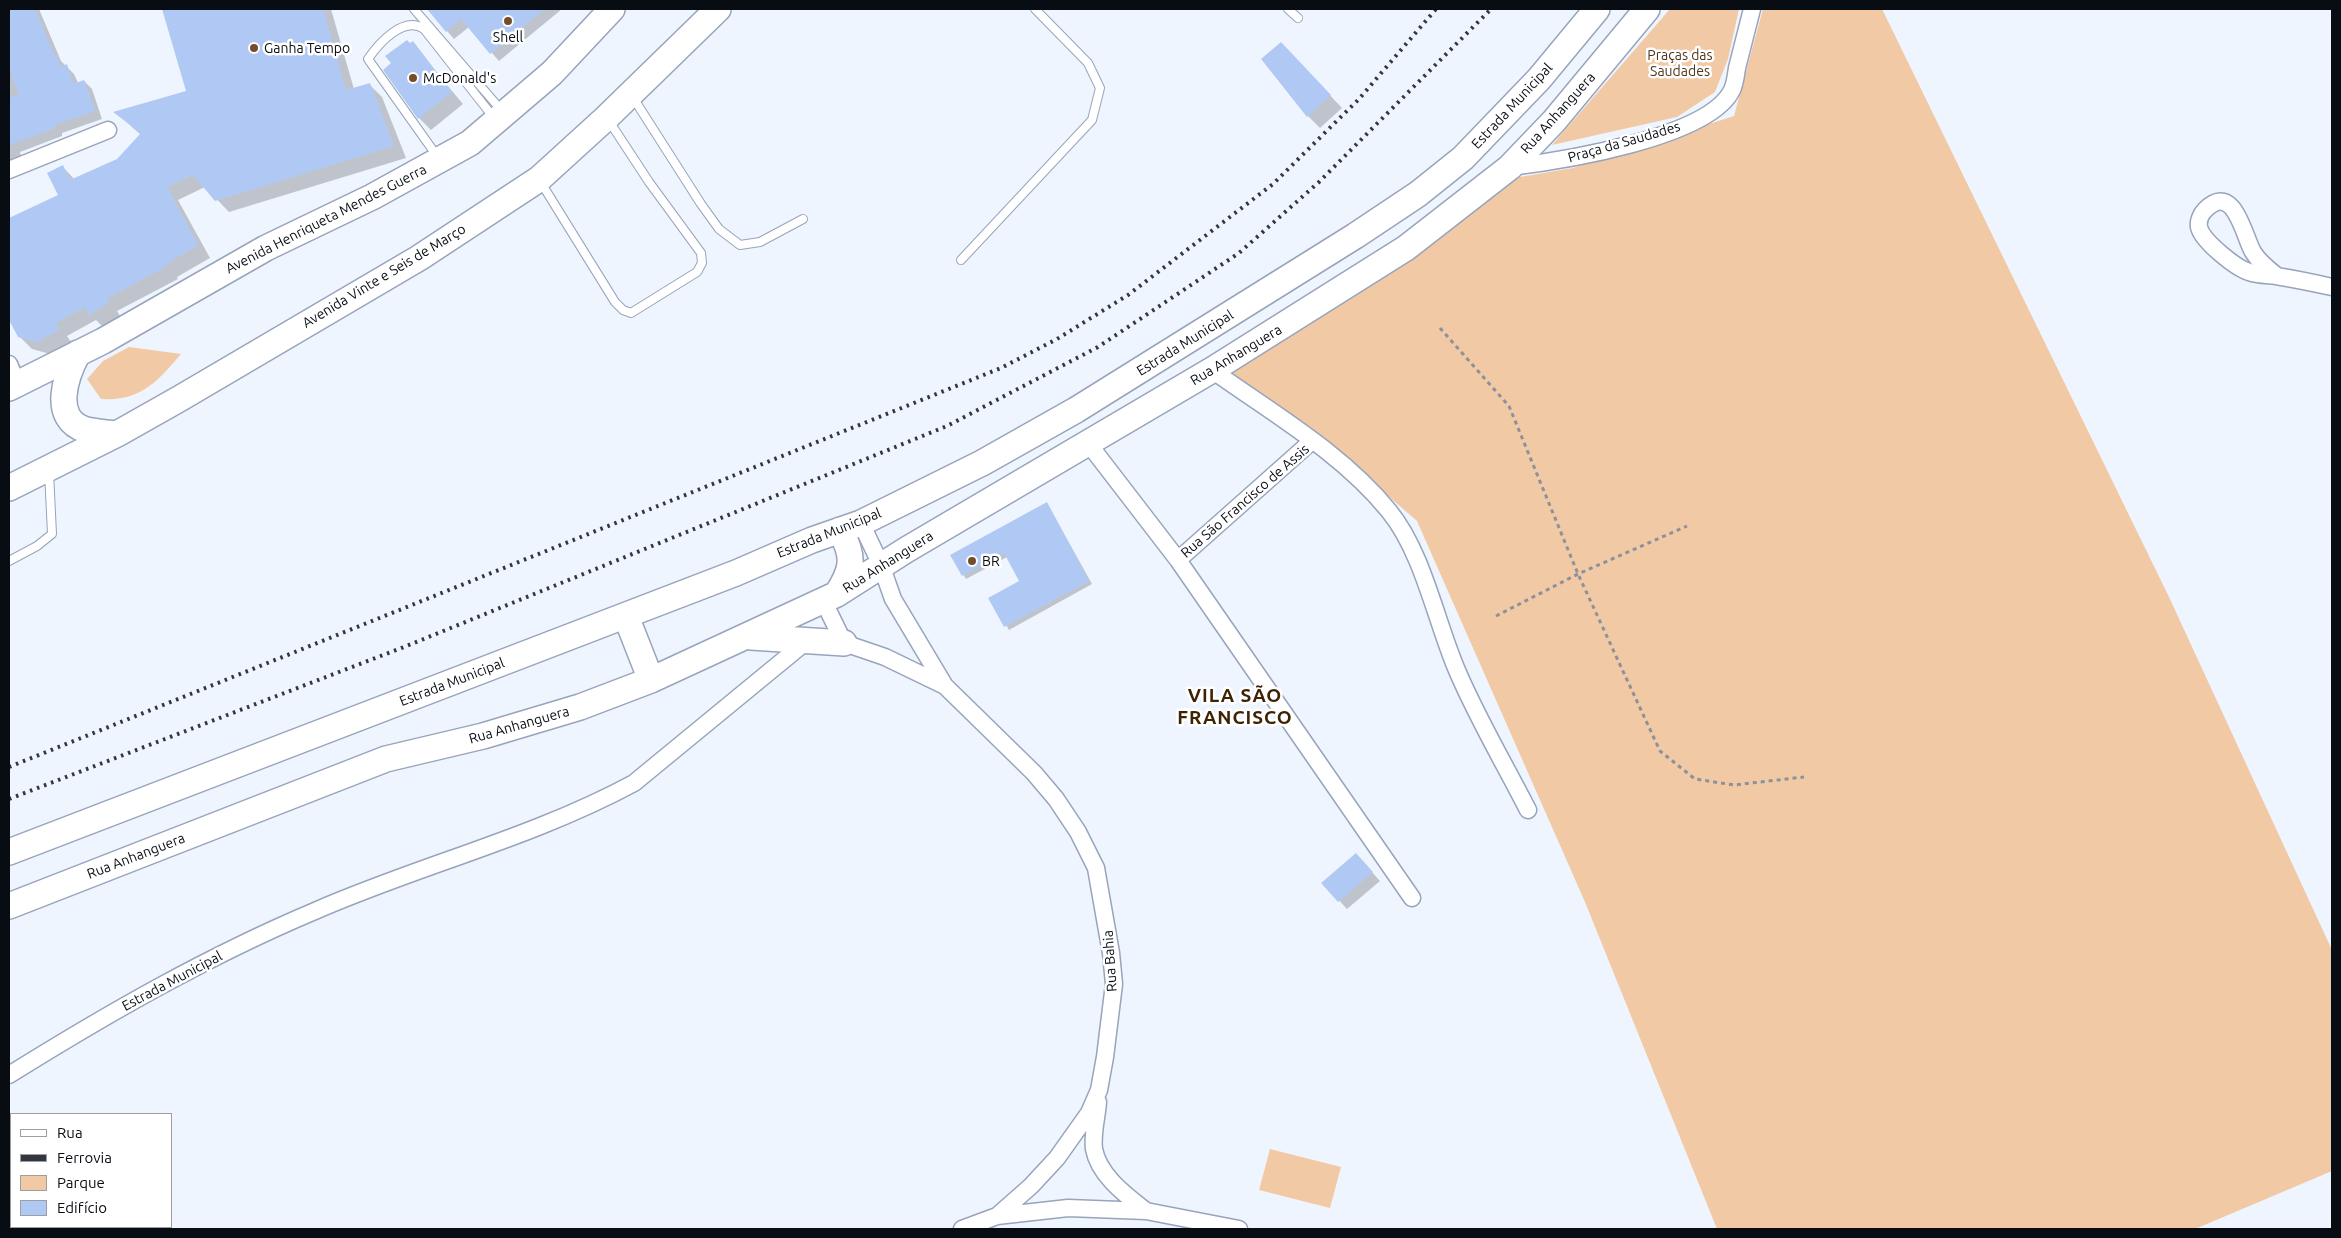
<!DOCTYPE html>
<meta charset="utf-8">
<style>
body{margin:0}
#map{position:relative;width:2341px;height:1238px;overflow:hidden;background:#eff5ff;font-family:Ubuntu,sans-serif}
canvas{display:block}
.frame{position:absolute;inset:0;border:10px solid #080c13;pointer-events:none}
.legend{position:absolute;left:10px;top:1113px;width:162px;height:115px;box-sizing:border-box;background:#fff;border:1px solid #9c9ea1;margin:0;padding:6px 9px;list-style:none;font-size:15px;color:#080c13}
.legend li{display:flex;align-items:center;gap:10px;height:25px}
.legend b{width:25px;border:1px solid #9c9ea1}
</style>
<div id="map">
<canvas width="2341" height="1238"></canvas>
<div class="frame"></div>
<ul class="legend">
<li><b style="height:6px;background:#fff"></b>Rua</li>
<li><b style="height:6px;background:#32363e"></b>Ferrovia</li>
<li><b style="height:14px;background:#f2c9a5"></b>Parque</li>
<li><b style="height:14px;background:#b0c9f4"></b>Edifício</li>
</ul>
</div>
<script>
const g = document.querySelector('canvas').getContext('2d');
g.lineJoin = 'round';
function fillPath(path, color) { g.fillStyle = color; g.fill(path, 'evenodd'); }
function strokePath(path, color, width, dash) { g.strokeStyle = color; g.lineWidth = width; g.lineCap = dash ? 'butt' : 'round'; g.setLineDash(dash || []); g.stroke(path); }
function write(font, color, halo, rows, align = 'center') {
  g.font = font + ' Ubuntu,sans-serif'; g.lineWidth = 5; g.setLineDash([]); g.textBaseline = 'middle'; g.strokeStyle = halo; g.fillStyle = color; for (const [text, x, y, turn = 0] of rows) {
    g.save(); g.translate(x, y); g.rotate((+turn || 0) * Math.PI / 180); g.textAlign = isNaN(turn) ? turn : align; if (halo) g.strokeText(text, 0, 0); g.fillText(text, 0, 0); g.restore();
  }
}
fillPath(new Path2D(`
 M1670,9H1739L1728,59L1715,92L1677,117L1552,145Z
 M1763,9H1882L2169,597L2332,950V1171L2195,1229H1717L1585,902L1417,521L1310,428L1227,372L1514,178L1573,168L1734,116Z
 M129,347L181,354C158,381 140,402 101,399L87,379L103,361Z
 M1270,1149L1341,1167L1330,1208L1259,1190Z`), '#f2c9a5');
fillPath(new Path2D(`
 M9,9H39L61,61L74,74L78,83L84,81L92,89L102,119L62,133V136L20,152L22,159L9,164Z
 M163,9H331L354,89L369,84L382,97L406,158L229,212L205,187L178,200L210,258L177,277L178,279L117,311L120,316L102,326L96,320L67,336L71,342L50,354L32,349L19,336L9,318V282L15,278L9,265V220L59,196L63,167L75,180L118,160L141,135L115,112L187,92Z
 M428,9H562L499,61L469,27L454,39Z
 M412,43L463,104L431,130L419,118L410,45Z
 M1293,56L1342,108L1320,128L1308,116Z
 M1047,503L1092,584L1009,630L990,598L1020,581L1007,557L966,579L952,556Z
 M1363,862L1380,881L1347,909L1323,883Z`), '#0003');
fillPath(new Path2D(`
 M9,9H35L55,57L57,56L61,67L67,64L73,84L84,80L95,111L54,125L55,128L9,145V98L19,94L9,70Z
 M162,9H323L346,90L370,83L394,146L215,201L193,175L167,187L198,245L166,264L167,266L106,299L109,303L89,315L85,307L56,323L59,330L37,342L18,337L9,320V218L58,195L47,173L63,165L70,180L117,159L141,133L113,112L186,91Z
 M427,9H545L490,54L461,19L446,32Z
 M407,40L410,43L413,41L452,92L418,119L383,70L391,63L385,56Z
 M1281,42L1331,95L1307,117L1261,59Z
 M1047,502L1089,581L1004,627L988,598L1019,581L1004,553L962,576L950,555Z
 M1356,853L1373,872L1338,902L1321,883Z`), '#b0c9f4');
const lane = new Path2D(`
 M414,9L502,111
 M1288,9L1298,18
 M632,96L701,204L719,229L740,245L760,242L803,219
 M437,156L368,59C379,43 404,15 424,29L494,118
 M540,181L615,302L623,310L631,313L697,272L702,263L701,253L649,182L609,121
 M961,260L1092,120L1100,88L1088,63L1035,9
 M9,561L37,546L52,534L49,472`);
const street = new Path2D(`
 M1510,167C1560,161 1709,138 1732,90C1735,84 1736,75 1737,68C1742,48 1747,28 1752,9
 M9,170L108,130
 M2277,276C2268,269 2259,262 2253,252C2244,237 2234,180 2205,210C2201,214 2198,221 2199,227C2202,241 2236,268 2249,272C2257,275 2268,275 2276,276C2295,279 2314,283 2332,287
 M9,364L17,383
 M1212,370C1272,413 1342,453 1389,511C1423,553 1435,618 1456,668C1476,716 1504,763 1528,810
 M1088,443L1178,560L1412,898
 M861,523L881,565L893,599L945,686L1034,773L1056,799L1078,832L1096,868L1111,953L1114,984L1105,1057L1099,1090L1089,1113L1057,1158L1031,1186L997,1216L962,1229
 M1178,560L1312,441
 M823,600L844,643L885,657L945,686
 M9,1075C107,1014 208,956 315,911C420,865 532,838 634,783L808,640
 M1098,1102C1097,1117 1092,1134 1094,1149C1099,1176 1127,1196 1146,1211
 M997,1216L1068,1208L1146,1211L1239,1229`);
const primary = new Path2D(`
 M78,353C66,375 50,419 86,430C96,432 107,433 117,434
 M9,388L103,341L266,248L372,197L470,143L552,73L612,9
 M9,488L117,434L179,399L419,258L539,179L606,118L718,9
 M837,594C853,569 855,557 840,530
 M631,629L651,680
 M751,637L844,643
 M9,852L736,573L812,540L861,523L982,463L1076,410L1355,236L1418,194L1463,158L1539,79L1597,9
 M9,906L386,759L483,736L580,707L651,680L837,594L906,550L1212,370L1406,248L1510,167L1554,121L1647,9`);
strokePath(lane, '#97a4bb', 10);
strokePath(street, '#97a4bb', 19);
strokePath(primary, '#97a4bb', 28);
strokePath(new Path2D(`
 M1440,328L1509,406L1578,574L1660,751L1695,779L1734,785L1804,777
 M1496,616L1578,574L1687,526`), '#8c919a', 3, [4, 4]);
strokePath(lane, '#fff', 8);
strokePath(street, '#fff', 16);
strokePath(primary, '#fff', 25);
strokePath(new Path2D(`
 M9,767L1001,368L1057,339L1128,295L1273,184L1359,99L1436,9
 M9,799L404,647L947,426L1098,347L1239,253L1319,182L1491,9`), '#32363e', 4, [2.5, 5]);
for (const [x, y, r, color] of [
 [508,21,5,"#744e2a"],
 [254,48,5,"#744e2a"],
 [413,78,5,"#744e2a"],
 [972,561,5,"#744e2a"]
]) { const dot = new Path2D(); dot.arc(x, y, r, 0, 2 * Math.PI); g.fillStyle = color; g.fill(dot); strokePath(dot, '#fff', 2); }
write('14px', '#080c13', '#fff', [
 ["Shell",508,37,"center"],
 ["Ganha Tempo",264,48],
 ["McDonald's",423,78],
 ["BR",982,561]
], 'left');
write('14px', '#4f3419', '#fff', [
 ["Praças das",1680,55],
 ["Saudades",1680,71]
]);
write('14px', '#080c13', '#fff', [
 ["Estrada Municipal",1512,106,-47],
 ["Rua Anhanguera",1558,113,-48],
 ["Praça da Saudades",1624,142,-16],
 ["Avenida Henriqueta Mendes Guerra",326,219,-27],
 ["Avenida Vinte e Seis de Março",384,276,-31],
 ["Estrada Municipal",1185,343,-32],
 ["Rua Anhanguera",1236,355,-31],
 ["Rua São Francisco de Assis",1245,501,-41],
 ["Estrada Municipal",829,533,-22],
 ["Rua Anhanguera",888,562,-32],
 ["Estrada Municipal",452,682,-21],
 ["Rua Anhanguera",519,725,-16],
 ["Rua Anhanguera",136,856,-21],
 ["Rua Bahia",1110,961,-94],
 ["Estrada Municipal",172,981,-28]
]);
g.letterSpacing = '1px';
write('bold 19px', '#3e2204', '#fff', [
 ["VILA SÃO",1235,696],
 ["FRANCISCO",1235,718]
]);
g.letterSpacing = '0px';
</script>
